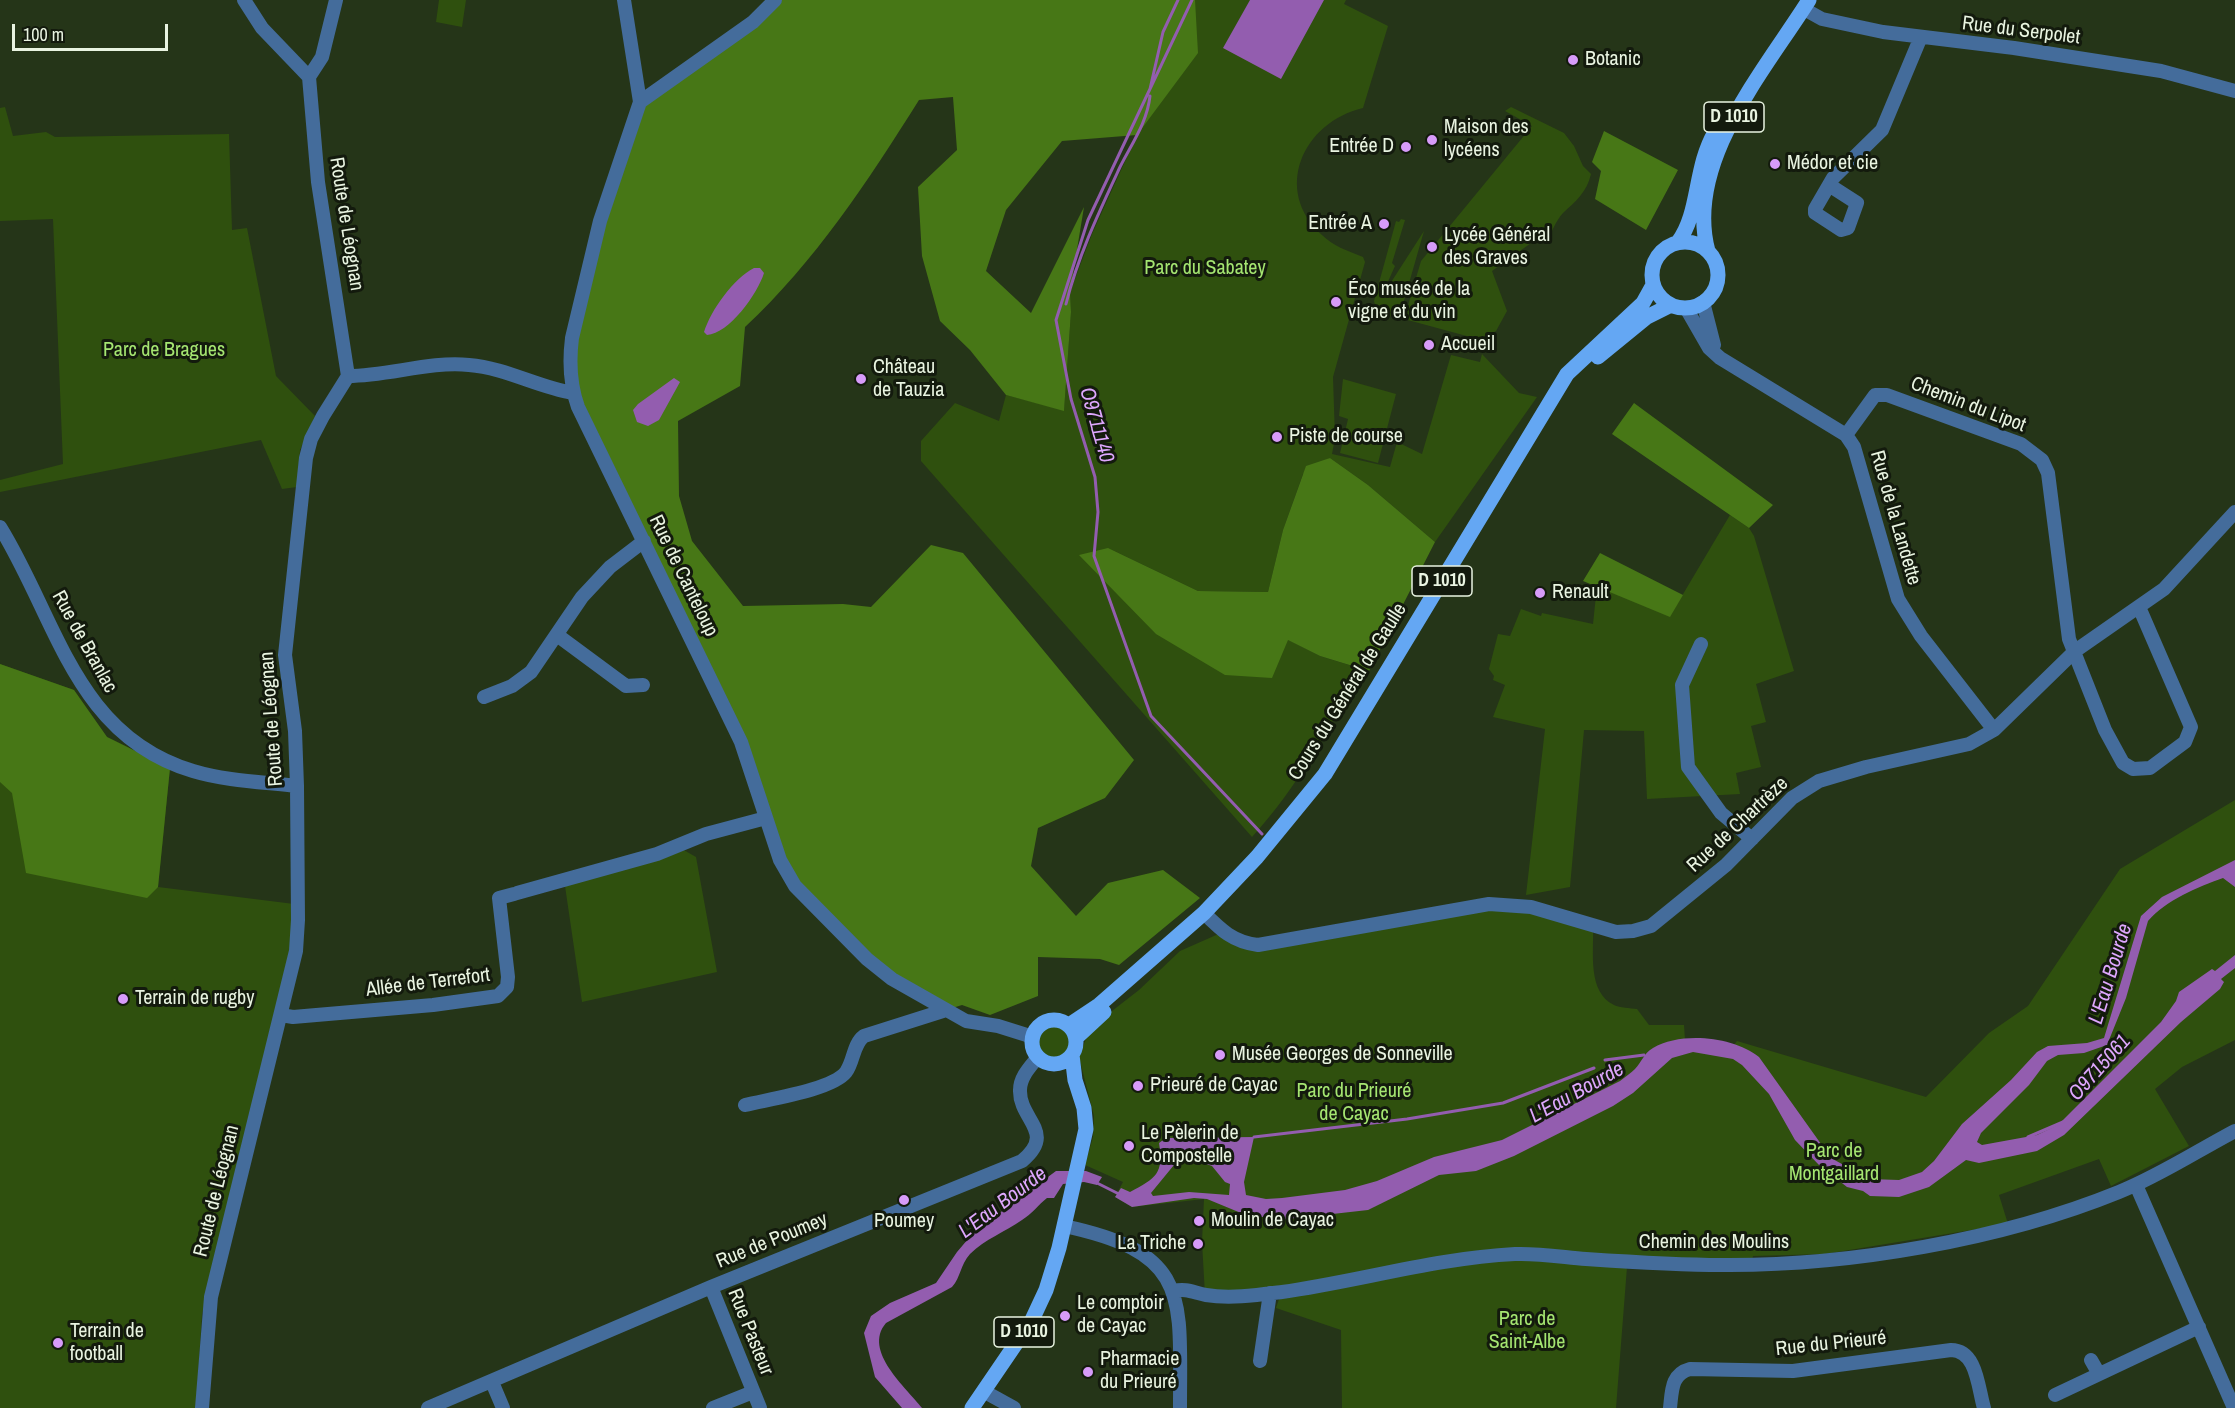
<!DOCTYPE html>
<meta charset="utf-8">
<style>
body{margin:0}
#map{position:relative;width:2235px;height:1408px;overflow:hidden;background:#253518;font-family:"Archivo Narrow",sans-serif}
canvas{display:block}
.scale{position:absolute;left:12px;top:24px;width:156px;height:27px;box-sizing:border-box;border:3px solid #e9f4e1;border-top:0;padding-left:8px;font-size:18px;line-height:21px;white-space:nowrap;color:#e9f4e1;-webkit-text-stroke:4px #131a0d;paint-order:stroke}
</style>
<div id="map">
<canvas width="2235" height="1408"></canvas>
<div class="scale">100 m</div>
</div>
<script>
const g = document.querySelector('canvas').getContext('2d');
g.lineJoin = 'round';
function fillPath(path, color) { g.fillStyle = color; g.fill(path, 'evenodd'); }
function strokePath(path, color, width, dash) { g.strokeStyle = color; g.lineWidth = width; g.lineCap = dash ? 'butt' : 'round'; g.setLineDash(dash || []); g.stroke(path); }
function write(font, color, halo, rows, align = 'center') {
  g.font = font + ' "Archivo Narrow",sans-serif'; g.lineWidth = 6; g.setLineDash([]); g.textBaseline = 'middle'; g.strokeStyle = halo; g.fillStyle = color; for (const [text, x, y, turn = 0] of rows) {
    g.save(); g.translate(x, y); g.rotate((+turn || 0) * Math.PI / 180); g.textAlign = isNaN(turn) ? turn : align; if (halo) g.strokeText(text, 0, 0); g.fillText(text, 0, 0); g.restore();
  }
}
fillPath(new Path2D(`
 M439,0H466L462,27L436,22Z
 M983,0H1346L1344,4L1388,26L1363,108C1303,122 1272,190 1322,235C1333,246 1348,251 1363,257L1365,262L1333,377L1335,438L1332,454L1390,467L1397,442L1422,454L1451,355L1480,362L1482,354L1519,393L1537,397L1435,542L1368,485L1330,458L1303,474L1283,530L1268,592L1198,591L1108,548L1320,656L1362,669C1329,728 1298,787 1252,837L921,461V441L955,403L999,421L1006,395L1064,410L1071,312L1070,292L1092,234L1137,135L1107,105Z
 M5,107L13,136L46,132L55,137L229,134L232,230L247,228L276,376L315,416L300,450L297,487L282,489L261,440L0,492V480L63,464L53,219L0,221V108Z
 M1511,107L1564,133L1574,146L1583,166L1591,174C1587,192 1576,201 1563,213C1556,220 1551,234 1546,243L1538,238L1492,271L1507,311L1496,331L1486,337L1485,341L1404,319L1421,261L1532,126L1505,111Z
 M1401,219L1405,220L1392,263L1395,266L1386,286L1388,287L1424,231L1399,318L1377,312L1374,301L1396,221L1399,222Z
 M1343,379L1396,394L1378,463L1340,453L1348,419L1339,416Z
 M1730,515L1749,528L1754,536L1794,671L1756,684L1766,722L1751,726L1761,767L1736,773L1740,794L1647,799L1644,731L1584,730L1570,887L1526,895L1545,729L1493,717L1505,685L1493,680L1494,676L1489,669L1498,634L1510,636L1521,609L1541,616L1542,613L1593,624L1597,586L1670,616Z
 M0,664L74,690L107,737L170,768L158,887L294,904L292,940L202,1314L196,1408H0Z
 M2235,800V1040L2182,1067L2155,1089L2189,1146L2111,1186L2099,1159L1999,1195L2008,1224L1825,1254L1753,1256L1751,1265L1627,1267L1616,1408H1342L1341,1330L1276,1308L1280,1296L1205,1295L1202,1242L1204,1199L1132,1207L1115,1197L1123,1182L1085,1165L1093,1137L1094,1116L1079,1057L1090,1028L1139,990L1180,951L1223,932L1241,943L1489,904L1593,927C1594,952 1587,992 1614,1005C1620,1008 1630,1008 1637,1009L1649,1025H1684L1685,1040L1710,1039L1734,1045L1737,1041L1926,1097L1989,1033L2028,1006L2120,869Z
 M682,849L696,857L717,972L582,1002L565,886Z
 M1037 1042a17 17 0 1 1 34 0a17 17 0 1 1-34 0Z`), '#2f500e');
fillPath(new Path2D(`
 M775,0H1195L1198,53L1137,135L1062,141L1006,210L986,271L1031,313L1084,207L1070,292L1071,312L1064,411L1006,395L970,350L940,321L922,256L918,187L957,150L953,97L919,100C868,181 815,262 745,327L740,386L678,421L679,496L692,541L743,606L843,604L871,607L931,545L963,553L1134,760L1105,798L1038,828L1031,866L1076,916L1108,883L1163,870L1200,898L1119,965L1100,959L1038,957V996L990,1015L962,1005L946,1010L892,979L795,886L741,742L578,407L572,338L640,102Z
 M1604,131L1678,170L1646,230L1595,199L1601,171L1592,162Z
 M1634,403L1653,417L1773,505L1749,528L1612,434Z
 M1330,458L1368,485L1435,542L1369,671L1320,656L1288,640L1272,678L1225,675L1156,634L1079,555L1108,548L1198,591L1268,592L1283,530L1306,466Z
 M1600,553L1683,595L1670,617L1583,581Z
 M0,664L74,690L107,737L170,768L158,887L147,898L26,873L12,793L0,782Z`), '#477716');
fillPath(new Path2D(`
 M1250,0H1324L1281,79L1223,48Z
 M754,268H760L764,273C758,293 729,334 707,335L704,332C711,310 733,279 754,268Z
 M674,378L680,382L659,420L648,426L637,422L633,410L638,404Z
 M2235,860V887L2223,878C2198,887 2166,900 2148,921L2126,998L2107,1045L2084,1053L2058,1055L2047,1061L2029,1085L1981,1133L1977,1142L1982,1145L2037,1135L2058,1125L2161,1022L2176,1001L2179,992L2212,969L2215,971L2235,955V968L2221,979L2224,982L2220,989L2181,1022L2064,1135L2037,1151L1979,1163L1966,1160L1929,1187L1899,1197L1870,1196L1863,1191L1847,1187L1819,1165L1795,1140L1769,1094L1742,1065L1733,1059L1693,1052L1672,1058L1633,1093L1613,1106L1514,1156L1476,1171L1439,1175L1368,1210L1279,1220L1241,1213L1207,1199L1194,1198L1132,1207L1115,1197L1121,1188L1130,1192C1156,1178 1164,1174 1159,1143L1166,1138L1254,1137L1244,1182L1246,1195L1266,1199L1282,1198L1345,1190L1377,1181L1434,1157L1502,1140L1620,1081C1625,1077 1631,1073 1635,1069C1642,1062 1643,1054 1653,1048C1682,1031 1734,1037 1759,1057L1831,1158L1869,1179L1899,1180L1922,1172L1934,1161L1962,1124L2011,1080L2037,1052L2048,1046L2087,1043L2104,1038L2141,916L2162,897ZM1189,1158L1212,1166L1225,1182L1230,1184L1229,1195L1189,1192L1153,1196L1151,1193L1174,1165Z
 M1056,1171H1086L1102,1177L1097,1185L1084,1182L1063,1184L1054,1198H1047C1038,1205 1032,1214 1022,1220C1005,1232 985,1239 970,1254C960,1265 961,1277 952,1287L886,1323C862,1351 907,1388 922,1408H902L875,1377L864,1333L871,1316L890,1303L936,1283L957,1252L974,1232Z`), '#935daf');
strokePath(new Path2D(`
 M1192,0L1088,220L1056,320L1071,399L1095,477L1098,512L1094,556L1151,716L1262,834
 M1150,89L1163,32L1178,0
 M1066,304C1078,256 1099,212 1120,167C1132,143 1147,123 1150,96
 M1605,1060L1644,1055
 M1254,1137L1407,1119L1503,1103L1594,1068
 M2028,1137L2063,1122
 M1097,1183L1121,1195`), '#935daf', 3);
strokePath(new Path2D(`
 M244,0L262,28L309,77
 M624,0L640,102L600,221L572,338C569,362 570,385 578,407L741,742L780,860L795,886L867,959L892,979L966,1021L998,1026L1033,1037
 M1804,9L1822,19L1883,32L2014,48L2161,71L2235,91
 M640,102L753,22L775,0
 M1829,185L1857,203L1848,228L1841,230L1815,213V209L1833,178L1882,130L1920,39
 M1703,302L1714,345
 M1686,308L1709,348L1720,358L1846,435L1854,447L1898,599L1921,636L1994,730
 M348,376C389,376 429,361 469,365C506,368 537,387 573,393
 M1846,435L1875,395H1887L2021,444L2042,460L2048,473L2069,639L2105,730L2123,763L2133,769L2150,768L2185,742L2191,727L2139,607
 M0,527C57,619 75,736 193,771C226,781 263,782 297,786
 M557,635L626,686L643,685
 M1701,644L1682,685L1688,767L1721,813L1752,839
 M484,697L512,686L531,672L582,597L610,567L644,541
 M517,893L657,854L706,834L766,818
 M1204,913C1221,930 1233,942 1258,945L1489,904L1531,907L1616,932L1633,931L1651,926L1726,865L1792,798L1819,781L1866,767L1969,744L1994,730L2075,651L2164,589L2235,512
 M281,1015L293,1017L433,1005L498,996L507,987L508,977L499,898L514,894
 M745,1105C769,1099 832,1090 846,1072C854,1061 853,1044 864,1036L946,1010
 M2136,1185L2234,1408
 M1064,1226C1191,1253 1180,1296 1180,1408
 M711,1287L760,1408
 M1174,1291C1187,1288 1194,1293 1206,1295C1230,1299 1258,1295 1282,1292C1360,1281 1436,1258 1515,1254C1538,1253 1562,1257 1586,1259C1631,1262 1677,1265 1722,1265C1849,1266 2001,1240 2119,1192C2159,1176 2197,1151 2235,1131
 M2091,1360L2099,1374
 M1260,1361L1270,1293
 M492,1382L503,1408
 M985,1392L1014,1408
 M2055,1395L2199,1327
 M202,1408L211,1297L296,951L298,920L297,786L295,731L285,655L306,458L311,439L323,416L348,376L318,182L309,77L322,57L336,0
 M428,1408L711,1287L1022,1161C1057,1132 1019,1120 1020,1090C1020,1077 1030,1067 1038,1057
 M713,1408L753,1392
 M1670,1408C1672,1391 1671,1374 1690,1369L1793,1371L1951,1350C1977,1350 1978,1388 1984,1408`), '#446c9b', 14);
strokePath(new Path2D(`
 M1652 275a33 33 0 1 1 66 0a33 33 0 1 1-66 0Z
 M1678,242C1700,213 1694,167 1715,132
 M1708,251C1684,163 1765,70 1809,0
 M1598,357L1647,317L1671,305
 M1032 1042a22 22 0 1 1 44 0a22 22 0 1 1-44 0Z
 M1069,1025L1099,1005L1204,913L1257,857L1325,774L1567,374L1643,303L1653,285
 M1076,1038L1104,1012
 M972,1408L1032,1320L1046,1290L1059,1248L1086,1129L1084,1108L1075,1080L1072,1055`), '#64a7f3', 15);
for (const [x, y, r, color] of [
 [1573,60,6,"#d79bf9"],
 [1432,140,6,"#d79bf9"],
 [1406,147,6,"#d79bf9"],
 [1775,164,6,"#d79bf9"],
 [1384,224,6,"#d79bf9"],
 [1432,247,6,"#d79bf9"],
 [1336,302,6,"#d79bf9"],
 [1429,345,6,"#d79bf9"],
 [861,379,6,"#d79bf9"],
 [1277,437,6,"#d79bf9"],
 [1540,593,6,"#d79bf9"],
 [123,999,6,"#d79bf9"],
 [1220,1055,6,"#d79bf9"],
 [1138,1086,6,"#d79bf9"],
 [1129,1146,6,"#d79bf9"],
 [904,1200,6,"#d79bf9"],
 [1199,1221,6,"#d79bf9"],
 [1198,1244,6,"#d79bf9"],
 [1065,1316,6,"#d79bf9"],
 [58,1343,6,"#d79bf9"],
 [1088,1372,6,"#d79bf9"]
]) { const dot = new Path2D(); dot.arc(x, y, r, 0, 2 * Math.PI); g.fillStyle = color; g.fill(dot); strokePath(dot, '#131a0d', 2); }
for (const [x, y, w] of [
 [1734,117,60],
 [1442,581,60],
 [1024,1332,60]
]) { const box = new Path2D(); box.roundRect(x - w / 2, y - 15, w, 30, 4.5); g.fillStyle = '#131a0d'; g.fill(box); strokePath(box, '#e9f4e1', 1.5); }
write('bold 18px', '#e9f4e1', null, [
 ["D 1010",1734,117],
 ["D 1010",1442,581],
 ["D 1010",1024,1332]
]);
write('20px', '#e9f4e1', '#131a0d', [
 ["Rue du Serpolet",2021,31,7],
 ["Route de Léognan",346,224,81],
 ["Chemin du Lipot",1968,405,21],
 ["Rue de la Landette",1895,518,74],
 ["Rue de Canteloup",683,576,64],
 ["Rue de Branlac",84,642,61],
 ["Cours du Général de Gaulle",1348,692,-58],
 ["Route de Léognan",272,719,-94],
 ["Rue de Chartrèze",1738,825,-43],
 ["Allée de Terrefort",428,983,-7],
 ["Route de Léognan",217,1191,-76],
 ["Rue de Poumey",772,1241,-22],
 ["Chemin des Moulins",1714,1243],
 ["Rue Pasteur",750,1332,68],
 ["Rue du Prieuré",1831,1344,-6]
]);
write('20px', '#e9f4e1', '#131a0d', [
 ["Botanic",1585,60],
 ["Maison des",1444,128],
 ["lycéens",1444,151],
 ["Entrée D",1394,147,"right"],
 ["Médor et cie",1787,164],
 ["Entrée A",1372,224,"right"],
 ["Lycée Général",1444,236],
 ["des Graves",1444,259],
 ["Éco musée de la",1348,290],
 ["vigne et du vin",1348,313],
 ["Accueil",1441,345],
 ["Château",873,368],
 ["de Tauzia",873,391],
 ["Piste de course",1289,437],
 ["Renault",1552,593],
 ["Terrain de rugby",135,999],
 ["Musée Georges de Sonneville",1232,1055],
 ["Prieuré de Cayac",1150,1086],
 ["Le Pèlerin de",1141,1134],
 ["Compostelle",1141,1157],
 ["Moulin de Cayac",1211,1221],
 ["Poumey",904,1222,"center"],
 ["La Triche",1186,1244,"right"],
 ["Le comptoir",1077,1304],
 ["de Cayac",1077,1327],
 ["Terrain de",70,1332],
 ["football",70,1355],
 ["Pharmacie",1100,1360],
 ["du Prieuré",1100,1383]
], 'left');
write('20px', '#a5e671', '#131a0d', [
 ["Parc du Sabatey",1205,269],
 ["Parc de Bragues",164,351],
 ["Parc du Prieuré",1354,1092],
 ["de Cayac",1354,1115],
 ["Parc de",1834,1152],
 ["Montgaillard",1834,1175],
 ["Parc de",1527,1320],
 ["Saint-Albe",1527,1343]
]);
write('italic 21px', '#dea7fd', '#131a0d', [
 ["O9711140",1096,425,74],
 ["L'Eau Bourde",2111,974,-73],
 ["O9715061",2100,1068,-48],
 ["L'Eau Bourde",1577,1093,-29],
 ["L'Eau Bourde",1003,1203,-37]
]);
</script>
